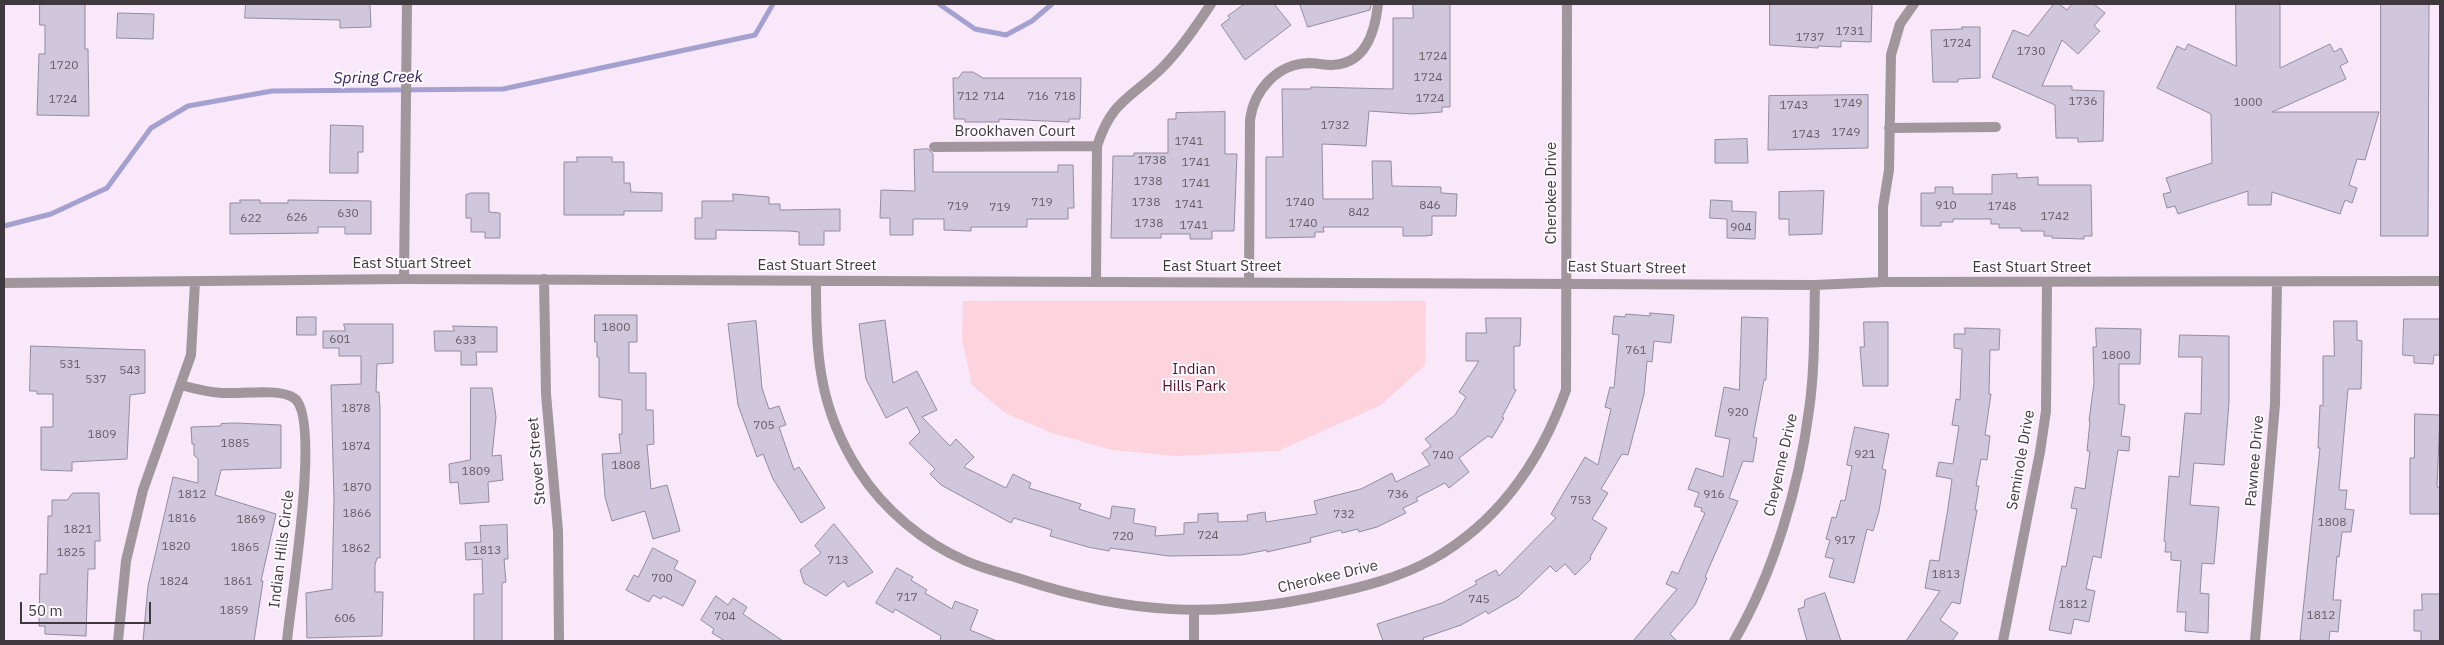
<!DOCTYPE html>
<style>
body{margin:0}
#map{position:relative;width:2444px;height:645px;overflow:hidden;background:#f9e7fa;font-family:"IBM Plex Sans",sans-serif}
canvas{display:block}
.frame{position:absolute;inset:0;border:5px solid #3f383f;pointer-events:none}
.scale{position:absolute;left:20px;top:602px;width:131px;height:22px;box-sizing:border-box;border:2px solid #3f383f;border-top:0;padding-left:6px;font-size:15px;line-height:18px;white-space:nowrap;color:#3f383f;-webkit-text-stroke:4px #fdf9fd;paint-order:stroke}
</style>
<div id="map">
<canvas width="2444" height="645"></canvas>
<div class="frame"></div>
<div class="scale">50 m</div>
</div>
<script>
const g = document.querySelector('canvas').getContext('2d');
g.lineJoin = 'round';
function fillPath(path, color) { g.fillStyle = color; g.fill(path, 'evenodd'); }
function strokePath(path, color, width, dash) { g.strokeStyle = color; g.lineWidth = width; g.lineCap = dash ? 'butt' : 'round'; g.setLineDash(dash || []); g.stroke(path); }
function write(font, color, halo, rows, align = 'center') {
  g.font = font + ' "IBM Plex Sans",sans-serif'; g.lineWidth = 4; g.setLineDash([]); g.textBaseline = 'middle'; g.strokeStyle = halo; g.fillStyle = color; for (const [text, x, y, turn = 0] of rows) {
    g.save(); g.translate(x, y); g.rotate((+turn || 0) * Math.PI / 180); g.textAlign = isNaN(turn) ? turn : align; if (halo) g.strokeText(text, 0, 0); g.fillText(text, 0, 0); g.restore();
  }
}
fillPath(new Path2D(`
 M963,301H1426L1425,365L1381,405L1278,451L1176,456L1112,450L1052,433L1005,413L972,385L962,339Z`), '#fdd3dd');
strokePath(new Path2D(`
 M939,4L975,29L1006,35L1032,21L1052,4
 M4,226L51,214L107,188L151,128L188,106L272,91L503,89L755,35L773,4`), '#a4a1d0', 5);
const building = new Path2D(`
 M40,4H85V49H88L89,116L37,115L39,54H45V25H40Z
 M246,4H370L371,27L340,28V20L245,18Z
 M1245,4H1274L1291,25L1245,60L1221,25L1230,18L1228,16Z
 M1300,4H1371L1370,10L1308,27Z
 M1413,4H1450V107H1442V112L1413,114L1369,111L1366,146L1322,144L1323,199H1373L1372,161H1391L1392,186L1441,187V193L1457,194L1456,216H1432V235L1425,236H1403V227H1323L1324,232H1315V237L1266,238V157H1283L1282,89H1311V87L1393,89V18H1413Z
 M1770,4H1872L1871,42L1841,41V47L1818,46V48L1770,45Z
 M2054,4H2059L2067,10L2072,4H2094L2105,13L2094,26L2100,31L2078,54L2062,40L2042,86H2072V90L2104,91L2103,141L2078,142V138H2056L2055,105L1992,77L2013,30L2028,36Z
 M2236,4H2280V68L2330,44L2334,52L2341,48L2348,62L2340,66L2346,79L2272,112H2379L2365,160L2357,159L2349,185L2357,188L2352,203L2345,200L2340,214L2272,192L2271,205H2248V191L2178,214L2175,206L2167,208L2163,194L2171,192L2166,178L2212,163L2211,114L2157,88L2177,46L2185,50L2188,44L2236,66Z
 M2381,4H2429L2428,236H2381Z
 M118,13L154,14L153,39L117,38Z
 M1962,27H1980V78L1958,79V82H1933L1931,30L1962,29Z
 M963,72H973L983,78H1081L1080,119H1069V122L999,119V122H965V119H954L953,78H958Z
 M1868,95V148L1768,150L1769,96Z
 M1225,112V154H1237L1234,231H1212V239H1190V234H1161V238H1111L1113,156H1134V153H1168V119H1176V113Z
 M331,125L363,126V152H358V173H330Z
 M1747,139L1748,163H1715V140Z
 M928,149L933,154V172H1058V165H1073L1074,208H1068V219H1027V227H971V231L944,230V219H913V235H890V218H880L881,190L915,191L914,150Z
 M577,157H612V162H624V183H630L631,192L662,193V211H624V215H564V162H577Z
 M2017,174V178L2038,177V185H2091L2092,236H2084V239L2052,238V236H2044V231H2021V228H1999V224H1991V219H1953V222H1941V226H1921V193H1935V187H1953V194H1992V175Z
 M1824,191L1822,234L1789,235V219H1779V192Z
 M471,193H489V212L500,213V238H485V232H471V218H466V195Z
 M733,194L769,197V204H780V210L840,209V231H824V245H799V232L790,231L716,230V239H695V218H702V201H733Z
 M240,200H260V203H288V200L371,201V234H345V227H318V233L230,234V203H240Z
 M1711,200L1732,201V211L1756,212L1755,239L1727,238V219L1710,218Z
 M1650,313L1674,315L1671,343L1654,341L1652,362L1647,361L1644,394L1628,455L1622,454L1601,489L1608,493L1592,519L1607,528L1590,557L1591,559L1575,575L1565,564L1556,572L1550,566L1518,597L1488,614L1486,611L1461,625L1423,638L1424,641H1383L1377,624L1442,603L1477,584L1475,581L1496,570L1499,576L1556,518L1551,514L1585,457L1598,465L1611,409L1605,407L1610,387L1614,388L1619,335L1612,334L1614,316L1625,317L1626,314L1650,316Z
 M595,315H637V342H629V373H646V410H653L654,444L647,445L651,489L667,485L680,531L653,539L645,511L612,521L605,497L602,454L621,453L619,434H622V400L599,397V357H597V342H595Z
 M297,317H316V335H297Z
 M1742,317L1768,318L1766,380H1764L1753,437L1757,438L1753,462L1743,461L1729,498L1738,501L1705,577L1707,578L1695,605L1670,634L1677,641H1633L1677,589L1666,584L1672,571L1678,574L1705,513L1701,511L1702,508L1694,506L1699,493L1688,489L1696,468L1723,477L1730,439L1715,436L1724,387L1739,390Z
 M1486,318H1521L1520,346H1514V389L1516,390L1502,417L1504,418L1492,438L1488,436L1459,458L1469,472L1449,488L1445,483L1416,498L1418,501L1403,508L1406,513L1377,527L1359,532L1358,529L1342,533L1341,530L1310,538L1311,542L1267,552V550L1241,555L1169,556L1110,548L1109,551L1088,547L1050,536L1052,530L1014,518L1011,523L941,485L930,474L935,469L909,443L920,432L907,407L886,418L866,379L859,324L885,320L893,383L917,371L937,410L922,417L950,446L956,439L974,457L964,467L1006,488L1013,474L1031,483L1029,488L1081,504L1079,509L1110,519L1112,506L1135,509L1133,523L1156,527L1155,536L1184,534V523L1198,522V514L1218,513V522L1248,521L1247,515L1265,512L1266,522L1317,514L1314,501L1361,489L1392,473L1396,482L1430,465L1422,453L1431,446L1425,439L1455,415L1466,397L1459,392L1479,361H1466V333H1486Z
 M2404,319H2440V355H2434L2433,364L2414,363V356L2403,355Z
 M756,321L762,388L769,409L779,406L786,425L779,427L794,470L799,467L825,508L801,523L773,479L763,454L757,457L738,405L728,324Z
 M2334,321H2357V340L2362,341L2361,389H2348L2339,490H2347L2345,509L2354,510L2351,532H2342L2339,557L2337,556L2333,600H2341L2338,632L2330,631L2329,641H2312L2300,640L2320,448H2318L2320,405L2323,406V356H2334Z
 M1864,322H1888V386H1863L1860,347H1864Z
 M344,324H393V363L377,364L376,392H379L380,408V558H377L375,565V592H383L382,636L307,638L306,593L332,589L334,500L331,385L361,384V356H339V348H323V331H345Z
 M453,326L497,327V352H476L477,365H461V351H435L434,331H454Z
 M1965,328L2000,329L1999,350H1990L1989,394H1991L1985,435L1990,436L1987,460L1981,459L1976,486H1979L1975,510H1977L1960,604L1952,602L1940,620L1958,633L1952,641H1906L1940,591L1925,588L1930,560L1939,561L1948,508L1952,479L1936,476L1939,462L1953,464L1959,426L1952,425L1956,399L1960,400L1962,349L1954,348V334H1965Z
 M2096,328L2141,329L2140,364H2119V404L2125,405L2121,436L2130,437L2129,451L2118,450L2101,558L2093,556L2086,589L2095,591L2089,622L2074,619L2071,634L2049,630L2062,566L2066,567L2077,509L2071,508L2075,487L2085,489L2090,451H2087L2090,421H2089L2094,383L2093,347H2096Z
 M2180,335L2229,336V403L2224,465L2194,463L2190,505L2219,507L2214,564L2202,563L2200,593L2209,594L2208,633L2185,631L2186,612H2177L2181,561L2171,560V552H2165L2166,542L2164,541L2169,476L2179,477L2185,413L2201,414L2202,357H2179Z
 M31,346L145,350V393L130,395L127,459L72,462V471L41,470V427H53V394H37V391H30Z
 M471,388H492L496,417L492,456L501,455L503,480L488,482L489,502L460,504L458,482L450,483L449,464L470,460Z
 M2415,414L2440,415L2437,487H2440V514H2410V458H2414Z
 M235,423L281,425V468L221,470L215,495L276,514L261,581H263L254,641H143L148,586L173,477L198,483V459L194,455V444H192L191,427L221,426V424Z
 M1855,427L1889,434L1882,469L1886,470L1879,511L1873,531L1867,529L1854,583L1829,577L1834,559L1825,557L1830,540L1826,539L1832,517L1836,518L1841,500L1845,501L1852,466L1847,465Z
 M73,493H99L100,541H95V569H88L86,636L45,634V626H39L40,574H47L48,516H52V500H67Z
 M834,524L873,572L848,587L844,581L826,596L804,583L800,570L821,553L815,546Z
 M507,525L508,559H504L506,582L502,583V641H474V594H483L482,559L466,560L465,543L481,542L480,526Z
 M653,548L678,561L674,569L696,581L683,606L663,596L661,599L653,595L649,602L626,590L634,575L638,577Z
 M897,568L913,577L911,580L927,590L925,593L952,609L955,601L978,610L970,630L997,641H940L941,636L895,609L893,613L876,603Z
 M1825,593L1841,641H1807L1798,609L1804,607L1805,600Z
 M2422,594H2440V641H2421V631H2414V610H2422Z
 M716,596L728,605L733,598L747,607L743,614L783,641H725L712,633L714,629L701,620Z`);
fillPath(building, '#d1c7dd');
strokePath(building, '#948ba0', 1);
strokePath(new Path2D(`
 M1889,128L1996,127
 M934,147L1097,146
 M404,279L407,4
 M544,279L546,394L558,531L559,641
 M816,281C816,354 818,407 859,471C884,510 924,543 966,561C984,569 1002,573 1021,579C1127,614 1215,619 1325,595C1363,587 1399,578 1433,559C1500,521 1541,460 1566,390L1567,4
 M1096,281L1097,146C1112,100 1130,99 1162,68C1181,49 1196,26 1211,4
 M1249,282L1250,120C1254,90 1277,64 1309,63C1316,63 1324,65 1332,65C1366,64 1375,32 1378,4
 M1883,282V207L1889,170L1891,55L1900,24L1914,4
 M4,283L404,279L1815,285L1883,282L2440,281
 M181,385C195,389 208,392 222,393C240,394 280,388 294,398C322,416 290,605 287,641
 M118,641L126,561L143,490L191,355L195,282
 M1194,641V611
 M1734,641C1773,574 1799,488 1809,410C1815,369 1814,327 1815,285
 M2003,641L2040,452L2046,411L2047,283
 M2255,641L2275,404L2277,283`), '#a1969c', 10);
write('12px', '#645c66', null, [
 ["1731",1850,32],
 ["1737",1810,38],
 ["1724",1957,44],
 ["1730",2031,52],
 ["1724",1433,57],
 ["1720",64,66],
 ["1724",1428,78],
 ["712",968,97],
 ["714",994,97],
 ["716",1038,97],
 ["718",1065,97],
 ["1724",1430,99],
 ["1724",63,100],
 ["1736",2083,102],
 ["1000",2248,103],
 ["1749",1848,104],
 ["1743",1794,106],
 ["1732",1335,126],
 ["1749",1846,133],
 ["1743",1806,135],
 ["1741",1189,142],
 ["1738",1152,161],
 ["1741",1196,163],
 ["1738",1148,182],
 ["1741",1196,184],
 ["719",1042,203],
 ["1738",1146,203],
 ["1740",1300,203],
 ["1741",1189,205],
 ["846",1430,206],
 ["910",1946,206],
 ["719",958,207],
 ["1748",2002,207],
 ["719",1000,208],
 ["842",1359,213],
 ["630",348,214],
 ["1742",2055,217],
 ["626",297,218],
 ["622",251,219],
 ["1738",1149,224],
 ["1740",1303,224],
 ["1741",1194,226],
 ["904",1741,228],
 ["1800",616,328],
 ["601",340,340],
 ["633",466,341],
 ["761",1636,351],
 ["1800",2116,356],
 ["531",70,365],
 ["543",130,371],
 ["537",96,380],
 ["1878",356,409],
 ["920",1738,413],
 ["705",764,426],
 ["1809",102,435],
 ["1885",235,444],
 ["1874",356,447],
 ["921",1865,455],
 ["740",1443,456],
 ["1808",626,466],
 ["1809",476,472],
 ["1870",357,488],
 ["1812",192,495],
 ["736",1398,495],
 ["916",1714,495],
 ["753",1581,501],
 ["1866",357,514],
 ["732",1344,515],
 ["1816",182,519],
 ["1869",251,520],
 ["1808",2332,523],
 ["1821",78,530],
 ["724",1208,536],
 ["720",1123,537],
 ["917",1845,541],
 ["1820",176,547],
 ["1865",245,548],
 ["1862",356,549],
 ["1813",487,551],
 ["1825",71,553],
 ["713",838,561],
 ["1813",1946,575],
 ["700",662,579],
 ["1824",174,582],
 ["1861",238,582],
 ["717",907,598],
 ["745",1479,600],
 ["1812",2073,605],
 ["1859",234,611],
 ["1812",2321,616],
 ["704",725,617],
 ["606",345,619]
]);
write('15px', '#3f383f', '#fdf9fd', [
 ["Brookhaven Court",1015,132],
 ["Cherokee Drive",1552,193,-90],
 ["East Stuart Street",412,264],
 ["East Stuart Street",817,266],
 ["East Stuart Street",1222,267],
 ["East Stuart Street",1627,268,1],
 ["East Stuart Street",2032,268],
 ["Seminole Drive",2021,460,-80],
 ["Stover Street",537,461,-95],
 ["Pawnee Drive",2255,461,-85],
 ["Cheyenne Drive",1781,465,-77],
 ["Indian Hills Circle",282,549,-83],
 ["Cherokee Drive",1328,577,-13]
]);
write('15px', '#54122b', '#fdf9fd', [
 ["Indian",1194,370],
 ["Hills Park",1194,387]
]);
write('italic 16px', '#2a1f58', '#fdf9fd', [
 ["Spring Creek",378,78,-1]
]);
</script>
